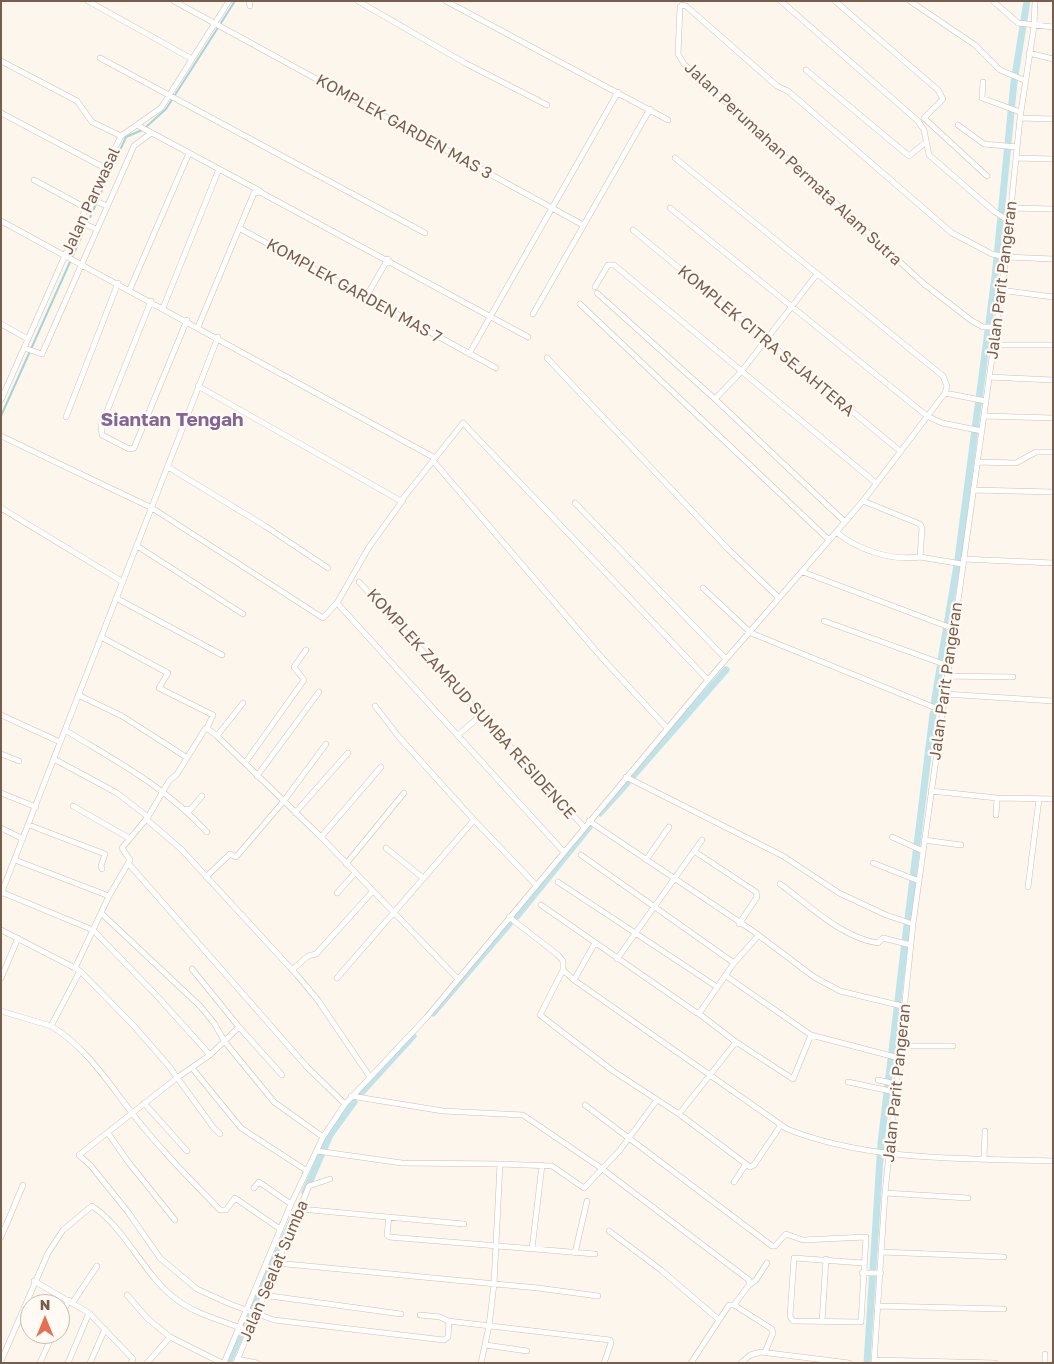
<!DOCTYPE html>
<style>
body{margin:0}
#map{position:relative;width:1054px;height:1364px;overflow:hidden;background:#fdf6ec;font-family:"Golos Text",sans-serif}
canvas{display:block}
.frame{position:absolute;inset:0;border:2px solid #7a5c4d;pointer-events:none}
.north{position:absolute;left:20px;top:1294px;width:50px;height:50px;box-sizing:border-box;background:#fffaf3;border:1px solid #cabbb1;border-radius:50%;rotate:0deg;font-size:14px;font-weight:700;line-height:20px;text-align:center;color:#7a5c4d}
.north::after{content:'';display:block;margin:auto;width:18px;height:22px;background:#e76f51;clip-path:polygon(50% 0,100% 100%,50% 72%,0 100%)}
</style>
<div id="map">
<canvas width="1054" height="1364"></canvas>
<div class="frame"></div>
<div class="north">N</div>
</div>
<script>
const g = document.querySelector('canvas').getContext('2d');
g.lineJoin = 'round';
function strokePath(path, color, width, dash) { g.strokeStyle = color; g.lineWidth = width; g.lineCap = dash ? 'butt' : 'round'; g.setLineDash(dash || []); g.stroke(path); }
function write(font, color, halo, rows, align = 'center') {
  g.font = font + ' "Golos Text",sans-serif'; g.lineWidth = 4.5; g.setLineDash([]); g.textBaseline = 'middle'; g.strokeStyle = halo; g.fillStyle = color; for (const [text, x, y, turn = 0] of rows) {
    g.save(); g.translate(x, y); g.rotate((+turn || 0) * Math.PI / 180); g.textAlign = isNaN(turn) ? turn : align; if (halo) g.strokeText(text, 0, 0); g.fillText(text, 0, 0); g.restore();
  }
}
strokePath(new Path2D(`
 M146,127L166,109L235,1
 M1,416L126,137L142,130`), '#a5d3da', 2);
strokePath(new Path2D(`
 M941,660L958,559L995,277L1014,82L1027,1
 M934,704L940,668
 M632,777L726,670
 M600,813L627,783
 M517,916L589,827
 M908,919L933,714
 M433,1013L509,924
 M361,1093L413,1036
 M305,1192L330,1135L354,1102
 M228,1363L294,1217
 M867,1363L881,1143L907,925`), '#bfe3e8', 7);
const street = new Path2D(`
 M88,1L192,59
 M174,1L583,225
 M249,1L250,6
 M358,1L465,63L547,105
 M446,1L668,120
 M781,1L918,121L924,130L929,155L995,212L1009,221
 M835,1L938,90L943,99L924,118L987,176
 M910,1L975,45L1000,70L1024,80
 M993,1L1018,23L1053,27
 M1029,53L1053,59
 M100,58L425,233
 M1,61L77,101L92,122L121,136
 M806,70L909,156L926,142
 M983,82L982,98L1020,112
 M1,113L105,168
 M1020,118L1053,119
 M137,125L260,191
 M958,125L984,144L1017,147
 M1016,158L1053,159
 M34,180L86,208
 M91,199L107,206
 M670,208L927,416L942,423L982,431
 M1011,208L1053,209
 M1,221L435,458
 M80,222L96,229
 M239,228L496,368
 M633,230L900,451
 M595,287L608,265H614L876,483
 M130,289L189,153
 M1000,290L1053,297
 M597,293L715,399L844,521
 M366,297L388,259
 M151,301L101,426L102,435L129,449L134,448L187,320
 M580,304L829,540
 M163,308L219,169
 M533,314L650,109
 M1,324L28,339
 M198,327L254,193L260,192L528,337
 M995,327H983L972,321L924,284L684,64L678,54L680,7L682,5L686,6L777,86L788,91L952,233L992,254L1006,257L1053,259
 M993,345H1053
 M24,348L42,354L134,146L151,133
 M469,354L618,92
 M547,358L729,550L779,598
 M989,377L1053,380
 M198,386L401,501L463,423L708,680
 M945,393L986,401
 M715,399L741,372L817,274
 M1,400L86,208L121,136L161,108L229,1
 M984,416L1053,418
 M66,417L118,283
 M1,436L152,508L323,618L337,603L369,547L403,500
 M434,462L603,659L667,728
 M977,462L1016,463L1036,452H1053
 M168,467L265,526L328,568
 M973,490L1053,492
 M863,501L920,524L922,528L920,557L962,564
 M575,503L726,659
 M1,508L123,582
 M836,532C858,550 891,561 920,557
 M137,546L243,614
 M963,559L1053,563
 M803,572L954,629
 M359,582L584,827
 M703,588L751,633L943,711
 M116,598L222,655
 M337,603L563,851
 M824,621L949,666
 M101,637L168,673L159,688L213,715L207,728
 M947,676L1013,677
 M945,694L1053,701
 M78,695L122,716L186,757
 M1,715L60,742
 M65,730C119,763 163,785 207,832
 M458,735L480,716
 M217,736L243,703
 M1,754L19,761
 M54,759L117,793L148,817
 M245,763L304,680L294,667L306,650
 M257,776L319,692
 M626,777L783,856L839,893L886,915L913,924
 M931,791L997,798L1053,799
 M1,793L36,807
 M73,806L129,838
 M186,809L190,810L202,796
 M295,813L348,753
 M996,815L997,798
 M146,819L181,849L296,974L317,999L370,1077
 M474,820L536,885
 M589,821L753,931L814,977L840,991L906,1007
 M29,825L105,854L101,866L102,869
 M1,828L23,839
 M321,837L381,767
 M892,837L923,851
 M924,840L961,845
 M386,848L423,878
 M694,851L756,892L757,897L739,924
 M581,855L734,963
 M15,860L109,896
 M646,860L669,827
 M128,863L307,1067L345,1104
 M873,863L919,881
 M346,864L404,793
 M206,877L230,854L236,857L283,802L326,744
 M558,882L717,987
 M780,884C809,905 842,938 878,943L883,938L911,945
 M1028,887L1039,799
 M1,892L93,930L158,997L210,1055
 M337,893L355,873
 M1,894L218,337
 M541,905L697,1013L700,1012L734,963L758,936
 M101,913L200,1006L214,1023L225,1042L274,1102L323,1137
 M509,917L558,955L563,961V970L574,980L787,1129C871,1162 964,1158 1053,1161
 M1,930L75,968
 M617,959L702,840
 M192,969L239,1027L282,1075
 M292,970L308,956L316,954L373,891
 M563,970L540,1015L613,1071L679,1114L750,1167L754,1165L781,1125
 M80,971L133,1025L168,1065L213,1127L220,1134
 M726,976L811,1035
 M1,978L18,938
 M337,978L474,820L399,737L375,706
 M574,980L595,943
 M1,1011L51,1026
 M698,1013L736,1042
 M239,1027L210,1055L178,1077L79,1155L91,1166L128,1212L160,1258L197,1289L230,1304L274,1320L444,1340L448,1337L449,1321
 M901,1046H953
 M192,1068L241,1128L307,1171
 M878,1080L896,1084
 M848,1082L895,1092
 M351,1096L443,1111L523,1115L601,1168L749,1280V1285L734,1305
 M144,1103L187,1151
 M585,1105L772,1246H775L786,1234L803,1240L866,1237L861,1322L793,1321L790,1316L794,1258L863,1263
 M679,1114L736,1042L793,1079L811,1035L899,1058
 M108,1133L129,1163L175,1220
 M317,1151L402,1163L500,1164L494,1284L489,1326L481,1363
 M984,1159L985,1131
 M500,1164L552,1166L584,1188L620,1150L657,1100
 M734,1182L746,1164
 M309,1186L330,1179
 M254,1188L259,1182L291,1204
 M885,1193L968,1198
 M300,1209L464,1224
 M389,1217L387,1235L389,1237L595,1254
 M280,1229L235,1198L226,1210H220C191,1180 157,1146 132,1113C108,1082 86,1047 51,1026L80,971L75,968L109,896L130,860L122,848L148,817L169,781L177,774L205,729H208L217,736L321,837L458,979
 M609,1231L661,1270L718,1319
 M1,1237L23,1185
 M532,1249L542,1165
 M882,1252L1004,1257
 M575,1253L587,1201
 M276,1263L538,1288L598,1296
 M862,1273H881
 M34,1281L89,1313L133,1359L131,1363
 M749,1285L756,1280L767,1263
 M127,1295L148,1319L170,1337L222,1363
 M263,1295L401,1314
 M73,1302L97,1266
 M878,1306L1004,1309
 M420,1315L440,1317L448,1321L610,1340L611,1343L604,1363
 M60,1319L69,1300
 M822,1322L826,1259
 M486,1345L527,1351
 M237,1359L257,1363
 M875,1360L995,1363
 M1,1361L48,1253L63,1230L92,1206C125,1228 142,1271 172,1296C193,1314 224,1321 249,1331
 M40,1363L53,1334
 M68,1363L89,1313
 M90,1363L105,1329
 M147,1363L170,1337
 M224,1363L291,1204L323,1137L345,1104L426,1018L708,680L863,501L945,393L947,386L943,376L675,158
 M236,1363L309,1186
 M691,1363L729,1305H734L772,1329L773,1333L765,1352
 M741,1363L750,1355L761,1352L849,1363
 M874,1363L885,1193L913,924L1006,257L1020,118L1034,26L1035,1
 M1045,1363V1354`);
strokePath(street, '#d1beb0', 6);
strokePath(street, '#fff', 5);
write('16px', '#7a5c4d', '#fffaf3', [
 ["KOMPLEK GARDEN MAS 3",404,127,29],
 ["Jalan Perumahan Permata Alam Sutra",793,164,43],
 ["Jalan Parwasal",91,201,-65],
 ["Jalan Parit Pangeran",1002,280,-83],
 ["KOMPLEK GARDEN MAS 7",354,291,29],
 ["KOMPLEK CITRA SEJAHTERA",766,341,40],
 ["Jalan Parit Pangeran",946,681,-82],
 ["KOMPLEK ZAMRUD SUMBA RESIDENCE",471,704,48],
 ["Jalan Parit Pangeran",897,1083,-84],
 ["Jalan Sealat Sumba",274,1271,-67]
]);
write('bold 19px', '#846695', '#fffaf3', [
 ["Siantan Tengah",172,420]
]);
</script>
